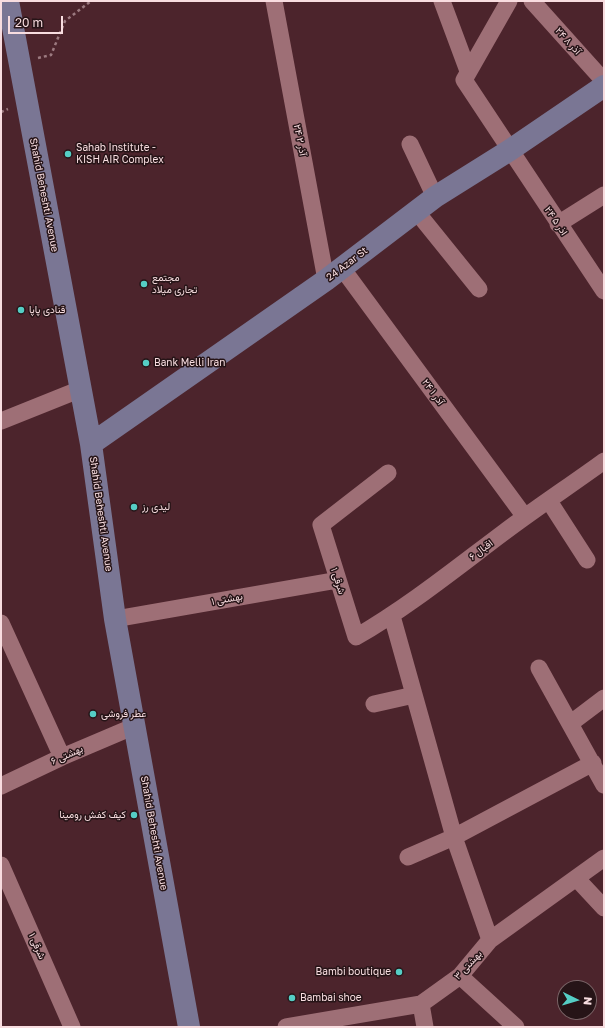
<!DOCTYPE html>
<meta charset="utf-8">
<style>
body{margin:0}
#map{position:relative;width:605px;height:1028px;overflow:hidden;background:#4c242c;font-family:"Golos Text",sans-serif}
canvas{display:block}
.frame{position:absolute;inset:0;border:2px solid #f8dde0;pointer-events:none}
.north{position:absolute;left:557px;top:980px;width:40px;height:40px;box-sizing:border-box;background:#261417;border:1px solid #7a6467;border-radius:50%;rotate:95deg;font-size:11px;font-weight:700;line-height:16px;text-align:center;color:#f8dde0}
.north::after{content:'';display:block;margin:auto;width:14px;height:18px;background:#55cec5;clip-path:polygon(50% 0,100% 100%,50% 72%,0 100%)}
.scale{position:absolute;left:8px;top:16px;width:55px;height:18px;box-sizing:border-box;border:2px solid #f8dde0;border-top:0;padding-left:5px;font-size:12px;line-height:14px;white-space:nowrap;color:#f8dde0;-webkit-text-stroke:3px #261417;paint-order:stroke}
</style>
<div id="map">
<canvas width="605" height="1028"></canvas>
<div class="frame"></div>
<div class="north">N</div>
<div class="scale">20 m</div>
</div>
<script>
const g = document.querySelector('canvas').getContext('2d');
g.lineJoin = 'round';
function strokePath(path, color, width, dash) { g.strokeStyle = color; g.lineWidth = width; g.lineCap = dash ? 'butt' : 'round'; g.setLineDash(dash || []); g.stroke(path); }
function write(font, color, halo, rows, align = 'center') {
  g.font = font + ' "Golos Text",Vazirmatn,sans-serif'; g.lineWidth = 3; g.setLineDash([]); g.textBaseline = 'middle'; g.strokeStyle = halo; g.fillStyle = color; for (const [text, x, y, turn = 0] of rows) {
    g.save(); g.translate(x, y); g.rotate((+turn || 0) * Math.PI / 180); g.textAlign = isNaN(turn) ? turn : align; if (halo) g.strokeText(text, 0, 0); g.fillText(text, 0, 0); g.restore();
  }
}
strokePath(new Path2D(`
 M38,58L51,55L65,21L91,1
 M1,112L8,109`), '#9c7a80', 2.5, [3, 3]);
strokePath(new Path2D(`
 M274,1L326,280
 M442,1L468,71
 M509,1L464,80L604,291
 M532,1L604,81
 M410,144L435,197
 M416,211L479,289
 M558,224L604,195
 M342,268L525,517
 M1,421L81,389
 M388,473L321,525L356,637C408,607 455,569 503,533C536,508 571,485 604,461
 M549,501L587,560
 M392,616L454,837L490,940
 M115,619L338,580
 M1,623L62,757
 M539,668L604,785
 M374,704L414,695
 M571,723L604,698
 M1,786L62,757L135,726
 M408,857L454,837L593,763
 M1,865L72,1027
 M577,879L604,908
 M460,976L516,1027
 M421,1004L425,1027
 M286,1027L421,1004L460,976L490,940L604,858`), '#9e6f76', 17);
strokePath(new Path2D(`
 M8,1L91,444L115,619L189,1027
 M91,444L326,280L435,197L510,150L604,86`), '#7a7694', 22);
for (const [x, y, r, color] of [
 [68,154,4,"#55cec5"],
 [144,284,4,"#55cec5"],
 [21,310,4,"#55cec5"],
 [146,363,4,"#55cec5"],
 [134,507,4,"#55cec5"],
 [93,714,4,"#55cec5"],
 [134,815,4,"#55cec5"],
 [399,972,4,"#55cec5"],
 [292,998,4,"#55cec5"]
]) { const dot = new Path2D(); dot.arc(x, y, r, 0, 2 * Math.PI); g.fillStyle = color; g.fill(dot); strokePath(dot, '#261417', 1.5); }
write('10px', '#f8dde0', '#261417', [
 ["۲۴ آذر ۸",568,41,48],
 ["۲۴ آذر ۲",300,140,79],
 ["Shahid Beheshti Avenue",44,195,79],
 ["۲۴ اذر ۵",556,221,56],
 ["24 Azar St",347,264,-37],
 ["۲۴ آذر ۱",433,392,54],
 ["Shahid Beheshti Avenue",101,514,82],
 ["اقبال ۶",481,550,-37],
 ["شرقی ۱",338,581,72],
 ["بهشتی ۱",227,599,-10],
 ["بهشتی ۶",67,755,-24],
 ["Shahid Beheshti Avenue",154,833,80],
 ["شرقی ۱",37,946,66],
 ["بهشتی ۳",468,965,-47]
]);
write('10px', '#f8dde0', '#261417', [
 ["Sahab Institute -",76,148],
 ["KISH AIR Complex",76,160],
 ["مجتمع",152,278],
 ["تجاری میلاد",152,290],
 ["قنادی پاپا",29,310],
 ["Bank Melli Iran",154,363],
 ["لیدی رز",142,507],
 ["عطر فروشی",101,714],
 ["کیف کفش رومینا",126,815,"right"],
 ["Bambi boutique",391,972,"right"],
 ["Bambai shoe",300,998]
], 'left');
</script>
